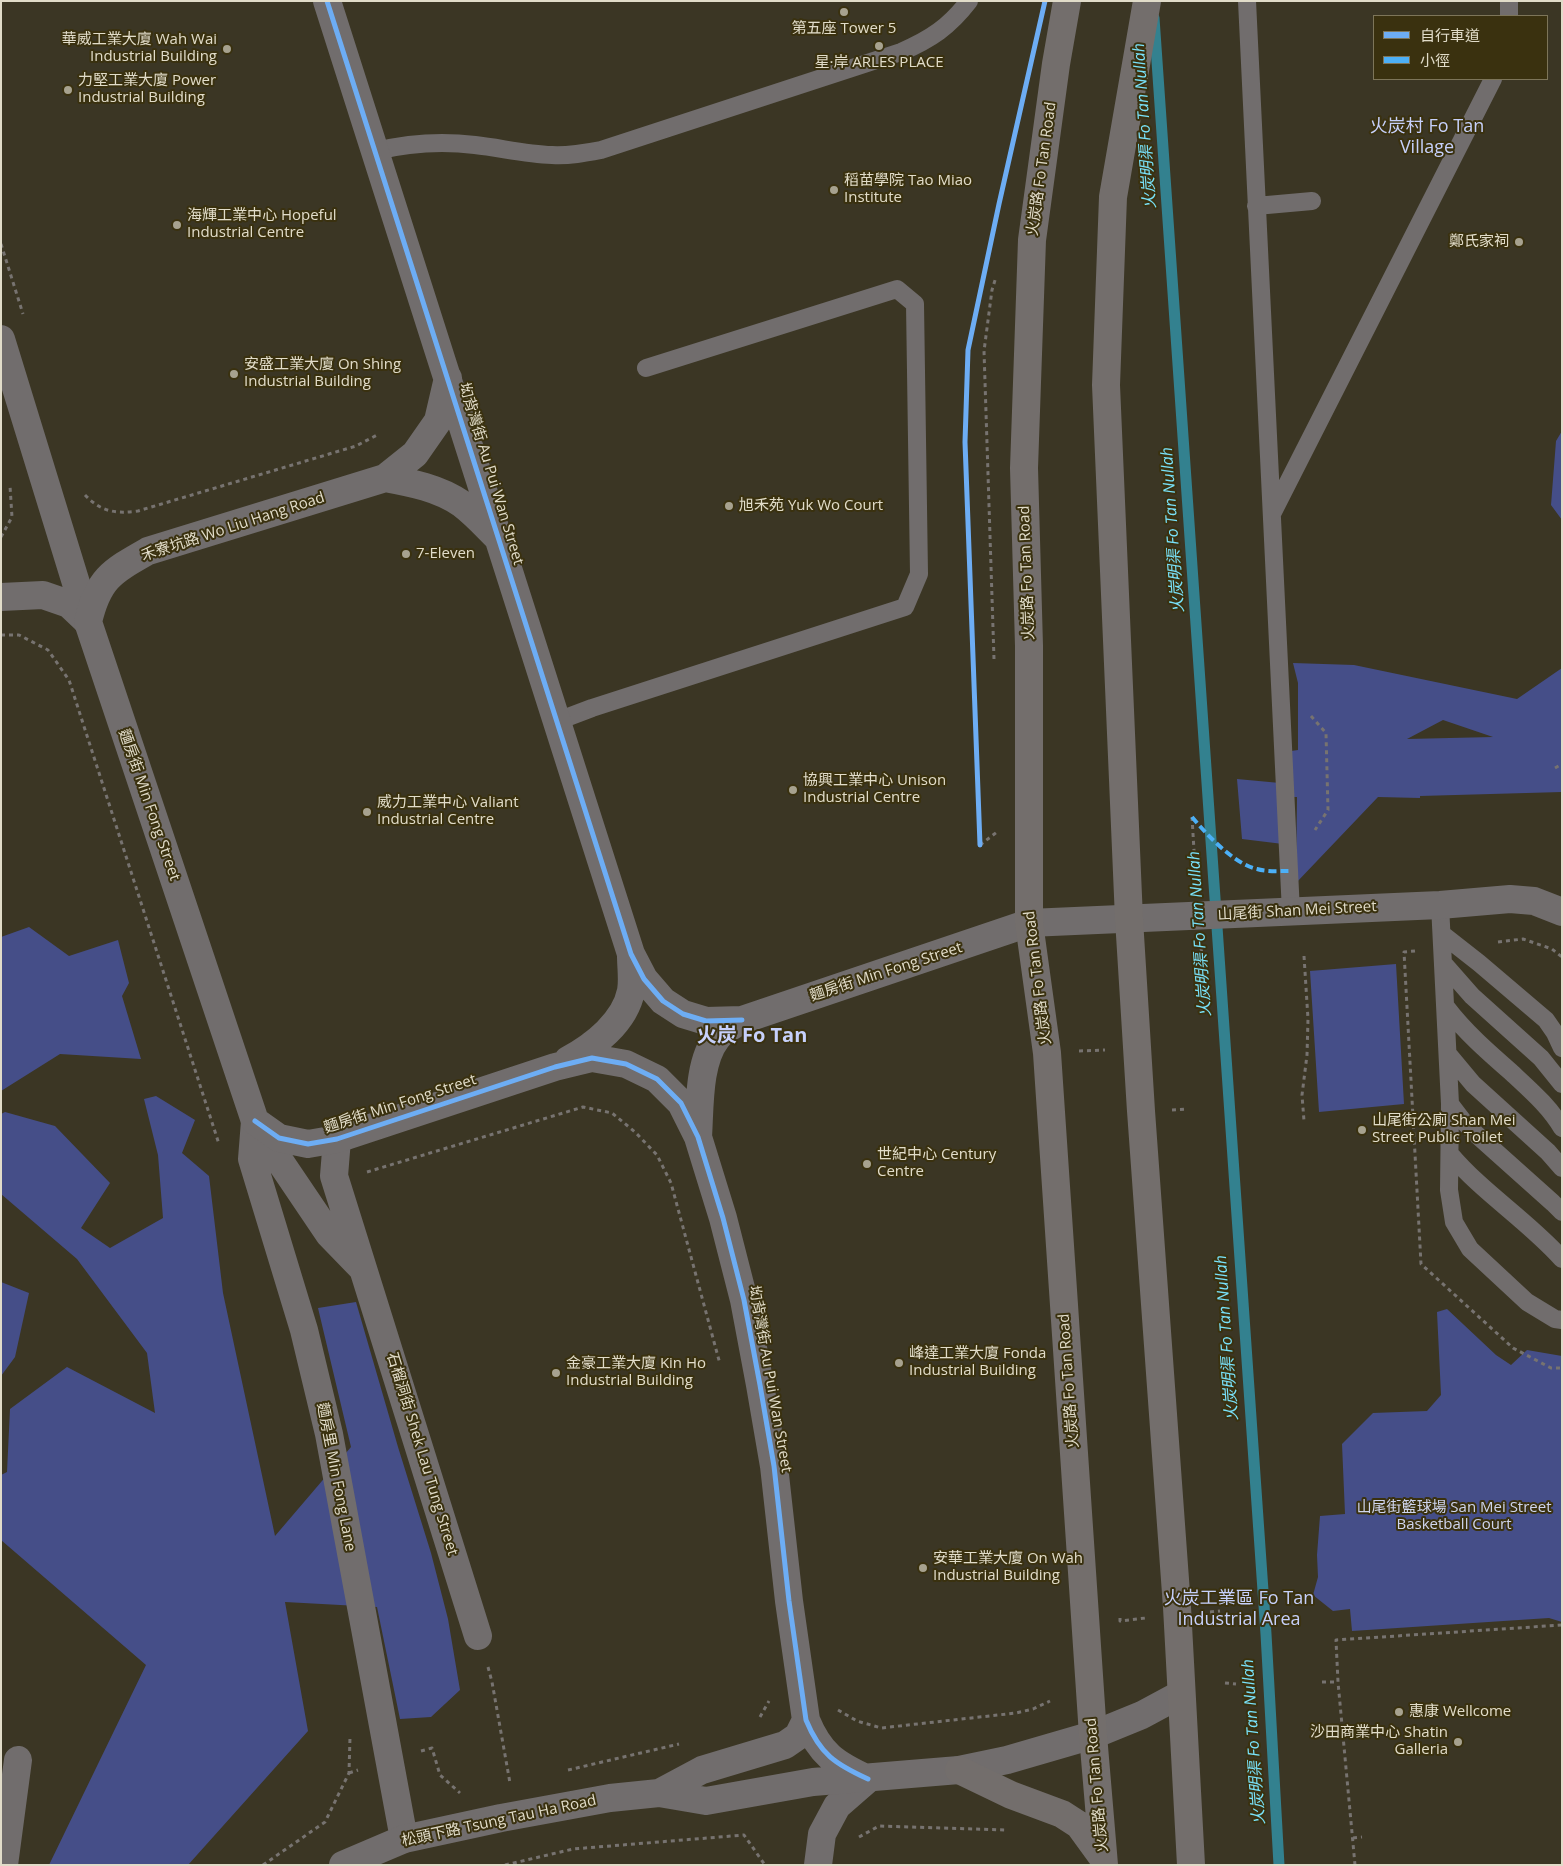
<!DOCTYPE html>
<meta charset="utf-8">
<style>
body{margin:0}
#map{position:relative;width:1563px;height:1866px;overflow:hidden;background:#3b3624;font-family:"Open Sans","Noto Sans TC",sans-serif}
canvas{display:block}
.frame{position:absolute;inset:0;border:2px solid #e1dcc9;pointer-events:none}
.legend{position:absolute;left:1373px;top:15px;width:175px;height:65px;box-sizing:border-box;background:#3a310f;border:1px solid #7d7559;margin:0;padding:6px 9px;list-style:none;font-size:15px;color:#e1dcc9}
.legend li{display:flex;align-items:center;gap:10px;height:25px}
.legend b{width:25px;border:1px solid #7d7559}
</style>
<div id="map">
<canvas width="1563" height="1866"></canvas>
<div class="frame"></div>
<ul class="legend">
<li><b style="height:6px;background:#6dadf4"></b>自行車道</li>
<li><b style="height:6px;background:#4cb0f7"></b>小徑</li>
</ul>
</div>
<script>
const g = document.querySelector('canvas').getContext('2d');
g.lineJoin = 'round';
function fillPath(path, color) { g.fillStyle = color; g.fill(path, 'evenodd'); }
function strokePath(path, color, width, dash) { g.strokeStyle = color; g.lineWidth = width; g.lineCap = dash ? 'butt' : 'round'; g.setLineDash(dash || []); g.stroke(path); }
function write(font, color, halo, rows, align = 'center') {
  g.font = font + ' "Open Sans","Noto Sans TC",sans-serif'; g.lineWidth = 4; g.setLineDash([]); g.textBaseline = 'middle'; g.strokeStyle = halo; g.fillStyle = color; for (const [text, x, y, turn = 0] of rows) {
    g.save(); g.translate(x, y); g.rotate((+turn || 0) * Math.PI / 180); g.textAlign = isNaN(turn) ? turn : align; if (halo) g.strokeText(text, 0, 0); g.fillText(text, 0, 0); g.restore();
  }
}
fillPath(new Path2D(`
 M1562,431V520L1551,505L1556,441Z
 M1293,663L1354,665L1517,699L1562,668V792L1420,796V798L1378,797L1296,883L1297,797H1292L1284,752L1298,750V683ZM1443,720L1493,737L1407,739Z
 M1237,779L1280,783L1283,844L1242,839Z
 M29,927L69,956L118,940L129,983L122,996L141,1059L60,1054L1,1091V937Z
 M1396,964L1404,1104L1319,1112L1310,971Z
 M156,1096L195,1120L182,1153L209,1176L223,1293L275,1536L351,1447L318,1308L356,1302L398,1447L431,1553L448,1619L460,1690L431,1717L400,1719L377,1607L285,1602L308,1731L188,1865H49L146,1665L1,1540V1475L7,1472L10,1409L67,1367L155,1413L147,1353L77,1259L1,1194V1114L5,1112L55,1126L110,1183L81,1228L110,1248L163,1218L158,1155L144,1099Z
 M1,1282L29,1293L15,1357L1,1376Z
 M1447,1309L1496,1355L1511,1365L1527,1350L1562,1356V1622L1549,1618L1352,1631L1350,1609L1333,1611L1313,1595L1318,1577L1317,1555L1320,1516L1345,1514L1342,1444L1373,1413L1427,1411L1441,1395L1437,1312Z`), '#454e88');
strokePath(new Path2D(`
 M1154,18L1266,1634L1279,1865`), '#33818f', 11);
strokePath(new Path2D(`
 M1,244L23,314
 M85,495C101,512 116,514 138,511L356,446L379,434
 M1,537L12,517L10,486
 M1,635H19L48,650L69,680L219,1144
 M994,659L984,351L992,290L996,277
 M1311,716L1326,733L1328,810L1315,830
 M1555,768L1562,764
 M1192,817L1196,884
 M979,818L980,845
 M980,845L997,832
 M1498,942L1523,939L1552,949L1562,957
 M1201,948L1203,962
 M1415,951L1404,952L1421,1264L1513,1348L1551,1368H1562
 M1304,956L1308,1019L1307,1055L1302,1095L1304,1121
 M1079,1051L1105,1050
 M1172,1110L1188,1109
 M367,1172L583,1107L612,1113L635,1132L657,1155L671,1183L720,1364
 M1210,1612L1220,1611
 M1120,1618V1621L1146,1618
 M488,1667L492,1682L510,1783
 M1322,1682H1338
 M1225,1683L1236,1684
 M838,1710L857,1721L881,1728L1016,1713L1033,1709L1050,1701
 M760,1717L769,1701
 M421,1751L432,1748L440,1775L460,1793
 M568,1770L679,1744
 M349,1773L358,1770
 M859,1837L879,1826L1007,1830
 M1353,1838L1362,1837
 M263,1865L325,1822L349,1773L350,1737
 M505,1865L573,1849L744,1835L765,1865
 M1355,1865L1338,1682L1336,1640L1562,1625`), '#777370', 3, [4, 4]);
strokePath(new Path2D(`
 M1247,1L1291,912
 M1509,1V16
 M376,151C409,143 442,141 475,145C501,148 526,154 552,155C569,156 585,153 601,150L901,52C931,39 949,27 969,1
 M1256,206L1312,201
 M1272,514L1493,79
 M555,722L592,708L905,607L919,574L915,304L897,289L646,368
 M1440,905L1450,1104L1449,1190L1454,1222L1470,1249L1527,1302L1555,1319L1562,1320
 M1442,934L1479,963L1546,1020L1555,1033L1562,1048
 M1443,963L1472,996L1541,1058L1562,1084
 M1446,1007C1465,1032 1488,1052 1512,1073C1530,1090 1549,1106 1562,1128
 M1448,1054L1473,1084L1548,1152L1562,1168
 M1450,1104L1463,1121L1477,1135L1553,1203L1562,1212
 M1450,1154C1483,1193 1528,1221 1562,1259`), '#716d6d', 18);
strokePath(new Path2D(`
 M1,339L88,622
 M1,597L43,595L69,604L88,622
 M255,1121L252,1159L304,1330L329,1434L404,1839
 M255,1121L275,1154L329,1234L361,1267
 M337,1139L334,1176L478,1636
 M4,1865L18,1760
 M818,1865L822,1834L837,1806L868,1779`), '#716d6d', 28);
strokePath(new Path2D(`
 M327,1C430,318 528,637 631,954L644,979L663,1001L683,1014L706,1021L742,1020
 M448,378L438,421L415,454L385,478L148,551C111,572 98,579 88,622L255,1121L279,1138L308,1144L337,1139L555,1067L592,1058L626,1064L657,1079L681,1103L698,1137L723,1218L744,1300L760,1385L774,1466L789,1601L806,1720C820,1754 835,1764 868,1779
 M385,478C412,483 439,488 462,504C474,513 485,525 496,536
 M568,1060C594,1046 625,1022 631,991C633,980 631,967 631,956
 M698,1137C700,1107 698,1062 717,1038C722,1031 734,1025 742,1020L1029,923L1440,905L1510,899L1534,901L1562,912
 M659,1793L702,1770L785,1745L798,1736L806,1720
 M343,1865L404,1839L501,1818L610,1798L659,1793L706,1801L813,1782L959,1770L1007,1760L1093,1735L1142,1715L1181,1694`), '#716d6d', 28);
strokePath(new Path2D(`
 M1067,1L1056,64L1032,240L1024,468L1029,646V923L1047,1053L1093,1735L1104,1865
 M1147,1L1113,197L1106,385L1129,919L1141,1111L1177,1607L1191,1865
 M959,1770L1011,1795L1062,1814L1079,1825L1103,1858`), '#736e6c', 28);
strokePath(new Path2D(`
 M1192,817C1207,835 1234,864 1257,869C1267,872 1279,871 1289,871`), '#4cb0f7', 4, [8, 4]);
strokePath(new Path2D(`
 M327,1C430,318 528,637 631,954L644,979L663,1001L683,1014L706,1021L742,1020
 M980,845L965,442L968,350L999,204L1045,1
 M255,1121L279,1138L308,1144L337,1139L555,1067L592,1058L626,1064L657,1079L681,1103L698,1137L723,1218L744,1300L760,1385L774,1466L789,1601L806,1720C820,1754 835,1764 868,1779`), '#6dadf4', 5);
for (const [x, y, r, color] of [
 [844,12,5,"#a7a28f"],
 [879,46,5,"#a7a28f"],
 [227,49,5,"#a7a28f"],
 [68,90,5,"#a7a28f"],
 [834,190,5,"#a7a28f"],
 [177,225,5,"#a7a28f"],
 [1519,242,5,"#a7a28f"],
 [234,374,5,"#a7a28f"],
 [729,506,5,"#a7a28f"],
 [406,554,5,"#a7a28f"],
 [793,790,5,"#a7a28f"],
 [367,812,5,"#a7a28f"],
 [1362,1130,5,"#a7a28f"],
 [867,1164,5,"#a7a28f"],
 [899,1363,5,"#a7a28f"],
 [556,1373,5,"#a7a28f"],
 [923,1568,5,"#a7a28f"],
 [1399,1712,5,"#a7a28f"],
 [1458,1742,5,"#a7a28f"]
]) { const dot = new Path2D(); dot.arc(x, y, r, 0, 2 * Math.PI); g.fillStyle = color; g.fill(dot); strokePath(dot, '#3a310f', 2); }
write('15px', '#e1dcc9', '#3a310f', [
 ["第五座 Tower 5",844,29,"center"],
 ["華威工業大廈 Wah Wai",217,40,"right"],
 ["Industrial Building",217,57,"right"],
 ["星·岸 ARLES PLACE",879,63,"center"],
 ["力堅工業大廈 Power",78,81],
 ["Industrial Building",78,98],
 ["稻苗學院 Tao Miao",844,181],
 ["Institute",844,198],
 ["海輝工業中心 Hopeful",187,216],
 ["Industrial Centre",187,233],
 ["鄭氏家祠",1509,242,"right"],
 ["安盛工業大廈 On Shing",244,365],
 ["Industrial Building",244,382],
 ["旭禾苑 Yuk Wo Court",739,506],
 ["7-Eleven",416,554],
 ["協興工業中心 Unison",803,781],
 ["Industrial Centre",803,798],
 ["威力工業中心 Valiant",377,803],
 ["Industrial Centre",377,820],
 ["山尾街公廁 Shan Mei",1372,1121],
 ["Street Public Toilet",1372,1138],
 ["世紀中心 Century",877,1155],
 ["Centre",877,1172],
 ["峰達工業大廈 Fonda",909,1354],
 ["Industrial Building",909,1371],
 ["金豪工業大廈 Kin Ho",566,1364],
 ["Industrial Building",566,1381],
 ["安華工業大廈 On Wah",933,1559],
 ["Industrial Building",933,1576],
 ["惠康 Wellcome",1409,1712],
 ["沙田商業中心 Shatin",1448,1733,"right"],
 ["Galleria",1448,1750,"right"]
], 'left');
write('15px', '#e1dcc9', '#3a310f', [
 ["火炭路 Fo Tan Road",1042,169,-82],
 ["㘭背灣街 Au Pui Wan Street",491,474,73],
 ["禾寮坑路 Wo Liu Hang Road",233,527,-18],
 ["火炭路 Fo Tan Road",1027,573,-92],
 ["麵房街 Min Fong Street",149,805,71],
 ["山尾街 Shan Mei Street",1297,911,-3],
 ["麵房街 Min Fong Street",886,972,-18],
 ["火炭路 Fo Tan Road",1038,978,-97],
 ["麵房街 Min Fong Street",400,1104,-18],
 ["㘭背灣街 Au Pui Wan Street",770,1379,80],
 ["火炭路 Fo Tan Road",1069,1381,-94],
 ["石榴洞街 Shek Lau Tung Street",422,1454,73],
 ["麵房里 Min Fong Lane",336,1477,79],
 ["火炭路 Fo Tan Road",1097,1785,-95],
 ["松頭下路 Tsung Tau Ha Road",499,1821,-12]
]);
write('15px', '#cfd5ee', '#3a310f', [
 ["山尾街籃球場 San Mei Street",1454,1508],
 ["Basketball Court",1454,1525]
]);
write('italic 16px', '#79e2fa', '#3a310f', [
 ["火炭明渠 Fo Tan Nullah",1145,126,-94],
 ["火炭明渠 Fo Tan Nullah",1173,530,-94],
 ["火炭明渠 Fo Tan Nullah",1200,934,-94],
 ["火炭明渠 Fo Tan Nullah",1227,1338,-94],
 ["火炭明渠 Fo Tan Nullah",1254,1742,-94]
]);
write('18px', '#c6d0fb', '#3a310f', [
 ["火炭村 Fo Tan",1427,127],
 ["Village",1427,148],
 ["火炭工業區 Fo Tan",1239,1599],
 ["Industrial Area",1239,1620]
]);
write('bold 20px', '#c6d0fb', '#3a310f', [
 ["火炭 Fo Tan",752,1036]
]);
</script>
